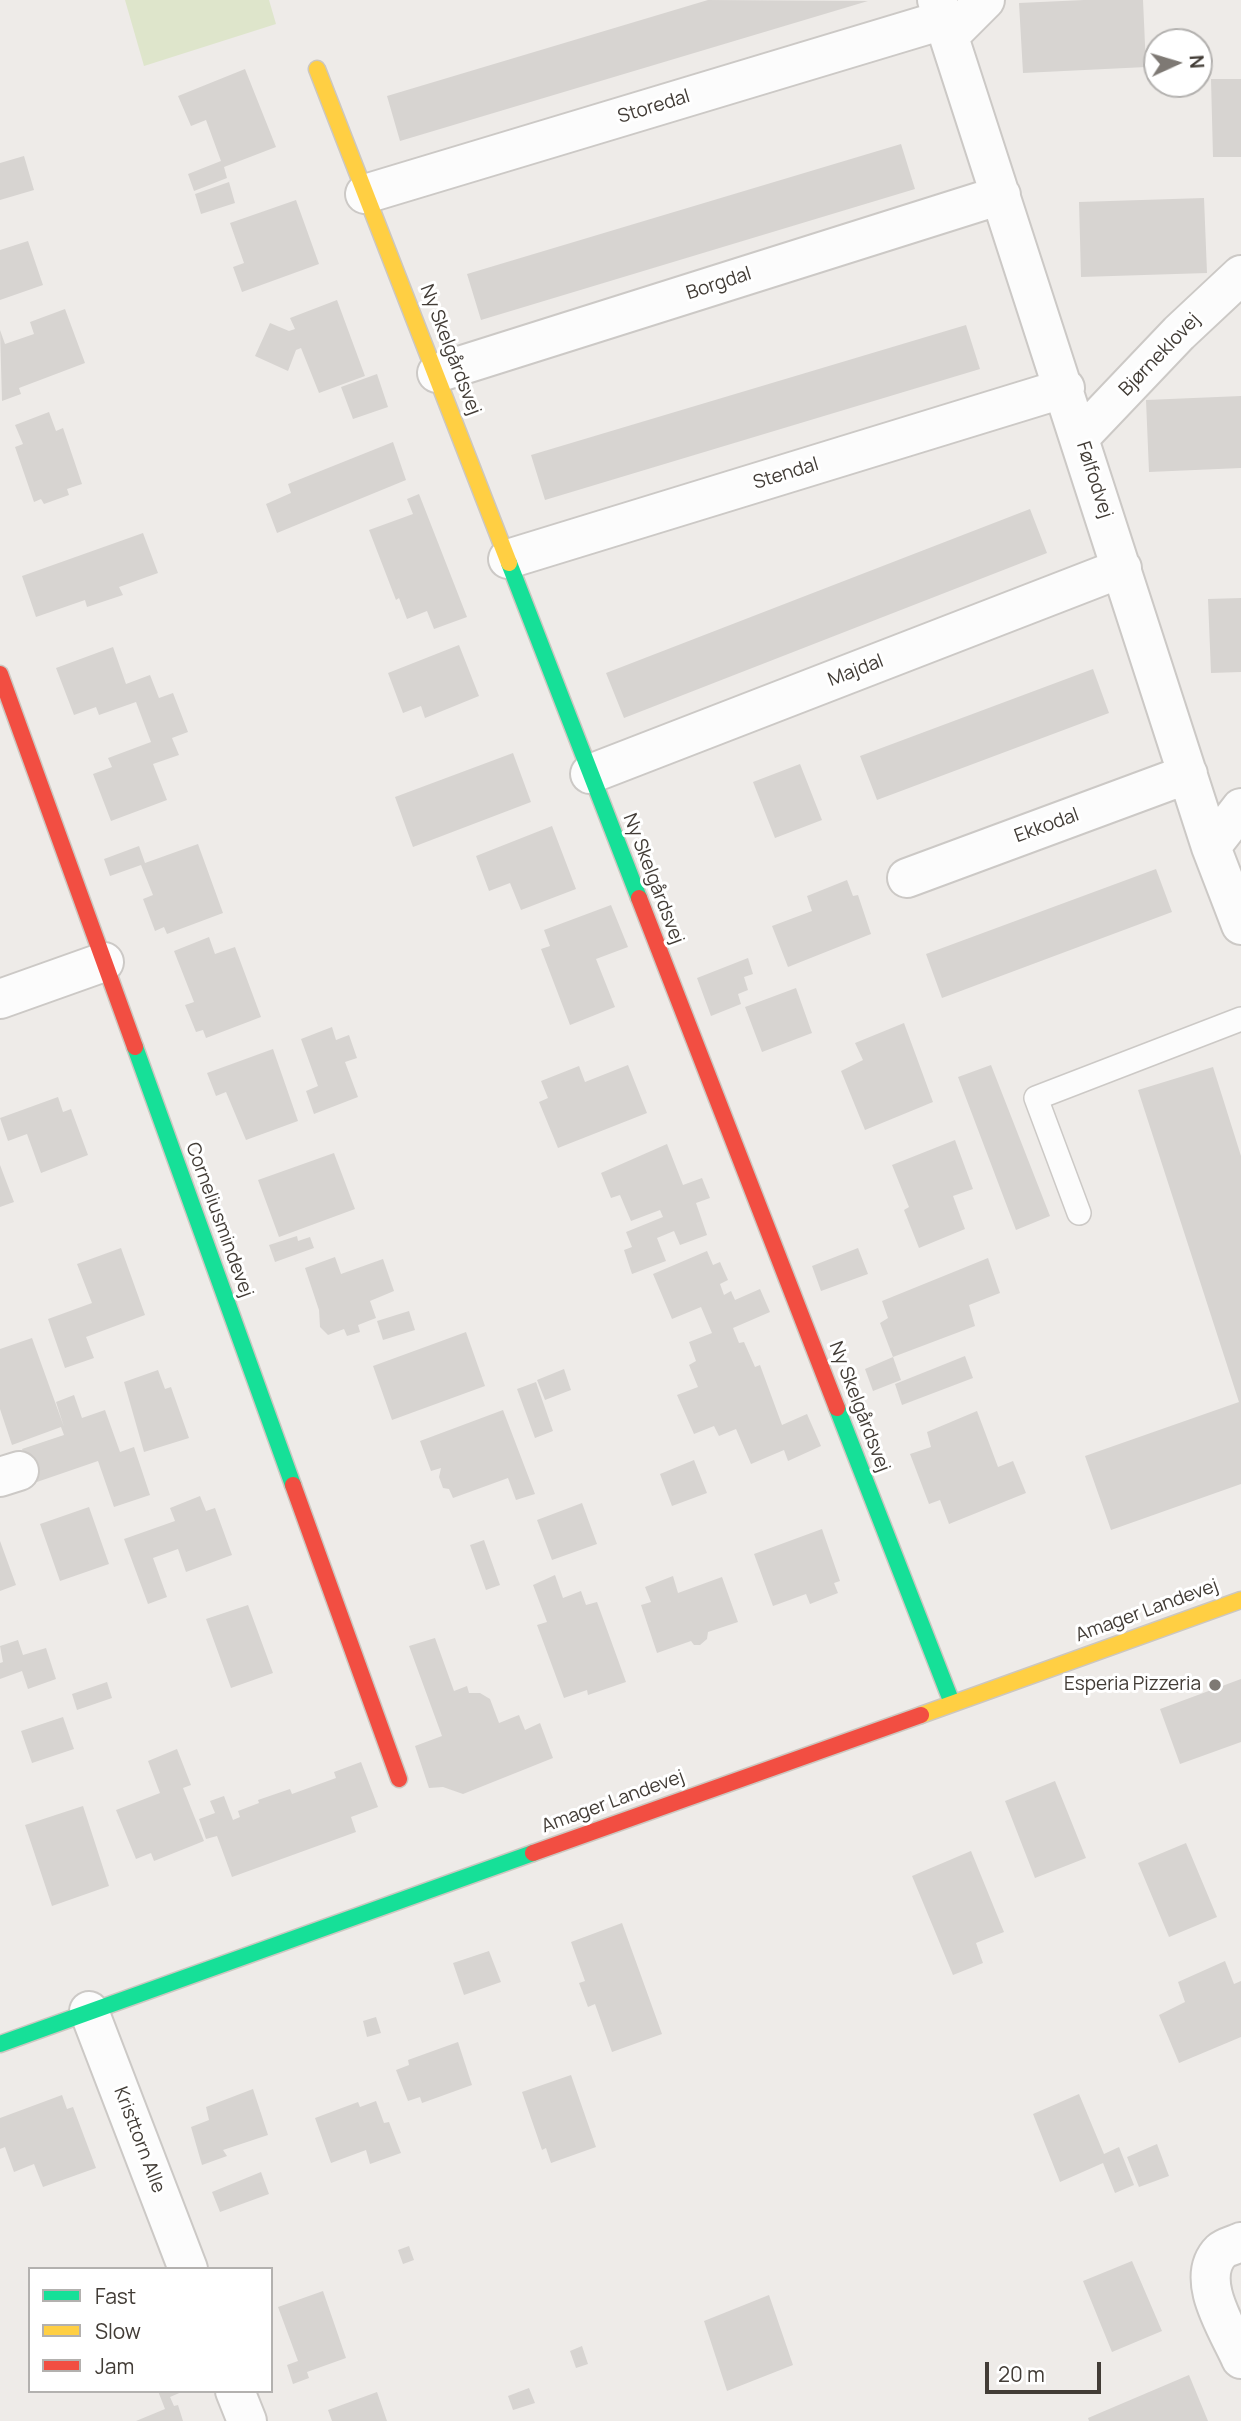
<!DOCTYPE html>
<meta charset="utf-8">
<style>
body{margin:0}
#map{position:relative;width:1241px;height:2421px;overflow:hidden;background:#eeebe8;font-family:Manrope,sans-serif}
canvas{display:block}
.legend{position:absolute;left:28px;top:2267px;width:245px;height:126px;box-sizing:border-box;background:#fff;border:2px solid #b3b1af;margin:0;padding:9px 12px;list-style:none;font-size:21px;color:#423c36}
.legend li{display:flex;align-items:center;gap:14px;height:35px}
.legend b{width:35px;border:2px solid #b3b1af}
.north{position:absolute;left:1143px;top:28px;width:70px;height:70px;box-sizing:border-box;background:#fff;border:2px solid #b3b1af;border-radius:50%;rotate:86deg;font-size:19px;font-weight:700;line-height:28px;text-align:center;color:#423c36}
.north::after{content:'';display:block;margin:auto;width:24px;height:32px;background:#7e7974;clip-path:polygon(50% 0,100% 100%,50% 72%,0 100%)}
.scale{position:absolute;left:985px;top:2362px;width:116px;height:32px;box-sizing:border-box;border:4px solid #423c36;border-top:0;padding-left:9px;font-size:21px;line-height:24px;white-space:nowrap;color:#423c36;-webkit-text-stroke:5px #fff;paint-order:stroke}
</style>
<div id="map">
<canvas width="1241" height="2421"></canvas>
<ul class="legend">
<li><b style="height:9px;background:#16e098"></b>Fast</li>
<li><b style="height:9px;background:#ffcf43"></b>Slow</li>
<li><b style="height:9px;background:#f24e42"></b>Jam</li>
</ul>
<div class="north">N</div>
<div class="scale">20 m</div>
</div>
<script>
const g = document.querySelector('canvas').getContext('2d');
g.lineJoin = 'round';
function fillPath(path, color) { g.fillStyle = color; g.fill(path, 'evenodd'); }
function strokePath(path, color, width, dash) { g.strokeStyle = color; g.lineWidth = width; g.lineCap = dash ? 'butt' : 'round'; g.setLineDash(dash || []); g.stroke(path); }
function write(font, color, halo, rows, align = 'center') {
  g.font = font + ' Manrope,sans-serif'; g.lineWidth = 6; g.setLineDash([]); g.textBaseline = 'middle'; g.strokeStyle = halo; g.fillStyle = color; for (const [text, x, y, turn = 0] of rows) {
    g.save(); g.translate(x, y); g.rotate((+turn || 0) * Math.PI / 180); g.textAlign = isNaN(turn) ? turn : align; if (halo) g.strokeText(text, 0, 0); g.fillText(text, 0, 0); g.restore();
  }
}
fillPath(new Path2D(`
 M125,0H269L276,24L144,66Z`), '#dee5cb');
fillPath(new Path2D(`
 M708,0L868,1L400,141L387,96Z
 M1084,0H1143L1146,67L1023,73L1019,3Z
 M245,69L276,147L224,167L227,178L194,191L188,174L221,161L206,120L191,126L178,96Z
 M1211,79H1241V157H1213Z
 M901,144L915,189L481,320L467,274Z
 M24,156L34,190L0,200V163Z
 M229,182L235,203L201,214L195,194Z
 M1204,198L1207,273L1081,277L1079,202Z
 M296,200L319,264L242,292L233,267L244,263L230,223Z
 M28,241L43,285L0,300V250Z
 M337,300L365,376L319,393L301,348L296,350L288,371L255,356L270,323L289,331L295,329L290,318Z
 M65,309L85,363L19,388L21,394L2,401L0,330L5,344L34,334L30,322Z
 M966,325L980,369L545,500L531,455Z
 M377,374L388,407L353,419L341,387Z
 M1241,396V468L1149,472L1146,400Z
 M49,412L56,431L63,428L82,484L67,489L69,495L44,504L41,499L34,502L15,447L23,444L15,425Z
 M393,442L406,480L277,533L266,504L291,493L288,484Z
 M419,494L467,617L434,629L427,611L407,619L399,598L396,600L369,530L413,514L407,499Z
 M1030,509L1047,553L624,718L606,673Z
 M143,533L158,573L119,587L123,595L87,607L85,600L36,617L22,576Z
 M1241,598V672L1211,673L1208,599Z
 M459,645L479,696L425,718L421,706L403,713L388,673Z
 M113,647L126,684L150,675L159,698L173,693L188,732L172,738L179,755L153,764L167,800L111,821L93,774L112,767L108,758L151,742L136,702L99,715L96,707L74,715L56,668Z
 M1093,669L1109,713L877,800L860,756Z
 M513,753L531,802L413,847L395,797Z
 M800,764L822,820L775,838L753,782Z
 M552,826L576,889L521,910L510,883L489,891L476,856Z
 M198,844L223,913L167,934L164,927L155,931L143,899L153,895L141,865L110,876L104,859L139,846L145,863Z
 M1156,869L1172,912L942,998L926,954Z
 M847,880L853,896L858,895L871,934L788,967L772,926L812,911L807,896Z
 M611,905L628,947L596,959L615,1007L570,1025L541,949L550,946L544,930Z
 M209,937L215,954L235,947L261,1017L206,1038L203,1030L196,1032L185,1005L194,1002L174,951Z
 M748,958L753,974L744,977L748,990L738,994L741,1004L711,1016L697,978Z
 M796,988L812,1033L762,1052L745,1007Z
 M904,1023L933,1102L865,1130L841,1071L863,1060L855,1043Z
 M332,1027L336,1040L349,1035L357,1058L345,1062L358,1097L314,1114L306,1091L318,1086L301,1039Z
 M273,1049L298,1121L246,1140L226,1092L216,1096L207,1073Z
 M628,1065L647,1113L558,1148L539,1102L548,1098L541,1081L579,1066L585,1082Z
 M991,1065L1050,1216L1016,1230L958,1077Z
 M1213,1067L1241,1156V1484L1111,1530L1085,1456L1239,1402L1138,1090Z
 M58,1097L63,1112L71,1109L88,1155L41,1173L27,1134L8,1141L0,1118Z
 M955,1140L973,1189L953,1196L965,1229L919,1248L904,1210L909,1207L892,1165Z
 M667,1144L683,1185L702,1178L710,1198L696,1203L707,1235L680,1245L674,1231L657,1238L666,1261L632,1274L624,1250L632,1247L626,1232L663,1217L660,1210L631,1221L620,1195L611,1198L601,1173Z
 M334,1153L355,1209L279,1237L258,1180Z
 M0,1165L14,1202L0,1207Z
 M297,1236L298,1241L310,1237L314,1248L275,1262L269,1245Z
 M121,1248L145,1315L86,1337L94,1358L65,1368L48,1319L92,1303L77,1264Z
 M858,1248L868,1274L821,1291L812,1266Z
 M707,1251L713,1265L720,1262L728,1280L720,1284L724,1295L731,1291L735,1300L760,1289L770,1312L733,1328L739,1343L744,1342L755,1367L760,1365L782,1425L807,1414L821,1446L788,1461L784,1450L751,1464L736,1429L719,1436L714,1426L694,1434L677,1395L698,1387L689,1365L696,1361L689,1342L712,1333L701,1307L672,1319L653,1274Z
 M335,1257L341,1274L383,1259L394,1291L370,1301L376,1318L358,1325L360,1332L347,1336L344,1329L328,1335L320,1327L319,1310L305,1268Z
 M988,1258L1000,1293L969,1305L975,1326L893,1357L880,1323L888,1318L882,1301Z
 M409,1311L415,1330L383,1340L377,1321Z
 M466,1332L485,1386L392,1420L373,1366Z
 M32,1338L64,1427L56,1402L74,1395L82,1418L105,1410L120,1452L134,1447L150,1495L114,1507L98,1461L34,1483L22,1449L64,1435L61,1427L12,1445L0,1409V1349Z
 M965,1356L973,1378L902,1405L895,1384Z
 M893,1357L901,1380L873,1391L865,1369Z
 M564,1369L571,1390L545,1400L537,1380Z
 M158,1370L165,1389L171,1387L189,1438L144,1452L124,1382Z
 M536,1382L553,1431L535,1438L517,1389Z
 M503,1410L535,1494L516,1500L508,1478L453,1498L449,1489L443,1488L439,1477L441,1468L431,1471L420,1441Z
 M977,1411L998,1467L1013,1461L1026,1493L949,1524L940,1500L929,1504L910,1454L931,1447L927,1432Z
 M694,1460L707,1493L672,1506L660,1474Z
 M200,1496L206,1511L215,1508L232,1555L186,1572L178,1549L153,1558L167,1597L148,1604L124,1539L175,1521L170,1508Z
 M582,1503L597,1544L552,1560L537,1520Z
 M89,1507L109,1564L60,1581L40,1524Z
 M822,1529L840,1581L834,1583L838,1593L810,1604L806,1594L773,1606L754,1554Z
 M484,1540L500,1585L486,1590L470,1545Z
 M0,1541L16,1585L0,1591Z
 M555,1575L563,1598L581,1591L586,1605L597,1602L626,1682L588,1695L587,1690L564,1698L537,1625L547,1622L533,1585Z
 M673,1576L678,1593L722,1577L738,1622L708,1632L707,1639L700,1645H694L691,1641L657,1653L641,1605L651,1602L645,1587Z
 M248,1605L273,1673L231,1688L206,1619Z
 M435,1638L454,1691L467,1686L469,1693H480L490,1699L499,1723L519,1715L525,1730L540,1723L553,1758L463,1794L443,1787L429,1788L415,1746L442,1736L409,1646Z
 M18,1640L23,1655L46,1648L56,1679L28,1689L22,1671L0,1679V1663L3,1662L0,1646Z
 M1241,1679V1742L1180,1764L1160,1709Z
 M107,1682L112,1698L77,1710L72,1694Z
 M63,1717L74,1749L32,1763L21,1731Z
 M177,1749L191,1785L183,1788L204,1841L154,1861L151,1853L136,1859L116,1810L160,1793L148,1761Z
 M361,1762L378,1807L351,1817L356,1832L232,1877L217,1836L206,1839L199,1819L215,1813L210,1801L224,1796L233,1820L240,1817L238,1811L259,1803L258,1800L290,1789L292,1794L336,1778L334,1772Z
 M1055,1781L1086,1858L1035,1878L1005,1801Z
 M83,1806L109,1886L52,1906L25,1825Z
 M1186,1843L1217,1917L1169,1937L1138,1863Z
 M971,1851L1004,1932L976,1943L983,1963L953,1975L912,1876Z
 M622,1923L662,2034L612,2052L595,2004L588,2007L579,1983L585,1981L571,1942Z
 M489,1951L501,1982L464,1995L453,1963Z
 M1225,1961L1234,1984L1241,1981V2037L1179,2063L1159,2015L1185,2002L1178,1982Z
 M376,2017L381,2033L367,2037L363,2021Z
 M458,2042L472,2085L422,2103L420,2097L408,2101L396,2070L409,2065L408,2060Z
 M571,2075L596,2147L551,2163L546,2148L542,2150L522,2092Z
 M253,2089L268,2135L223,2150L227,2156L202,2165L191,2127L209,2120L206,2107Z
 M1079,2094L1104,2154L1119,2147L1134,2185L1115,2193L1103,2163L1060,2182L1033,2114Z
 M62,2095L67,2109L73,2107L96,2168L43,2187L34,2164L14,2172L5,2147L0,2149V2118Z
 M376,2101L384,2123L389,2122L401,2153L370,2164L366,2150L331,2163L315,2118L358,2102L360,2107Z
 M1157,2144L1169,2176L1139,2187L1127,2157Z
 M261,2172L269,2194L220,2212L212,2192Z
 M409,2246L414,2260L403,2264L398,2250Z
 M1132,2261L1162,2331L1112,2352L1083,2281Z
 M323,2291L346,2358L307,2372L309,2378L293,2384L287,2365L298,2361L278,2307Z
 M769,2295L793,2365L727,2391L704,2321Z
 M582,2346L588,2364L576,2368L570,2351Z
 M1189,2375L1208,2421H1089L1088,2418Z
 M529,2388L535,2403L513,2410L508,2396Z
 M158,2391H184L170,2397L174,2406L178,2405L183,2421H136L165,2409Z
 M377,2392L387,2421H332L328,2410Z`), '#d7d4d1');
const lane = new Path2D(`
 M1079,1213L1036,1098L1241,1019`);
const street = new Path2D(`
 M937,0L1211,847L1241,925
 M949,36L985,0
 M365,194L943,20
 M437,373L1001,195
 M1080,437L1179,333L1241,275
 M508,559L1065,388
 M590,774L1122,568
 M1211,847L1241,808
 M907,878L1188,774
 M0,999L104,962
 M0,1477L19,1471
 M89,2011L188,2269
 M1241,2242C1235,2245 1225,2247 1221,2251C1193,2279 1229,2331 1241,2359
 M235,2391L247,2421`);
const fast = new Path2D(`
 M509,563L639,898
 M135,1047L293,1485
 M837,1408L952,1703
 M0,2044L533,1853`);
const slow = new Path2D(`
 M317,69L509,563
 M921,1715L1241,1600`);
const jam = new Path2D(`
 M0,674L135,1047
 M639,898L837,1408
 M293,1485L399,1779
 M533,1853L921,1715`);
strokePath(lane, '#ccc9c6', 26);
strokePath(street, '#ccc9c6', 42);
strokePath(fast, '#ccc7c0', 19);
strokePath(slow, '#ccc7c0', 19);
strokePath(jam, '#ccc7c0', 19);
strokePath(lane, '#fcfcfc', 23);
strokePath(street, '#fcfcfc', 38);
strokePath(fast, '#16e098', 16);
strokePath(slow, '#ffcf43', 16);
strokePath(jam, '#f24e42', 16);
for (const [x, y, r, color] of [
 [1215,1685,7,"#7e7974"]
]) { const dot = new Path2D(); dot.arc(x, y, r, 0, 2 * Math.PI); g.fillStyle = color; g.fill(dot); strokePath(dot, '#fff', 2.5); }
write('19px', '#423c36', '#fff', [
 ["Storedal",654,107,-17],
 ["Borgdal",719,284,-18],
 ["Ny Skelgårdsvej",450,350,69],
 ["Bjørneklovej",1160,355,-46],
 ["Stendal",786,474,-17],
 ["Følfodvej",1094,480,72],
 ["Majdal",856,671,-21],
 ["Ekkodal",1047,826,-20],
 ["Ny Skelgårdsvej",653,879,69],
 ["Corneliusmindevej",219,1220,70],
 ["Ny Skelgårdsvej",859,1407,69],
 ["Amager Landevej",1147,1611,-20],
 ["Amager Landevej",613,1802,-20],
 ["Kristtorn Alle",139,2140,69]
]);
write('19px', '#423c36', '#fff', [
 ["Esperia Pizzeria",1201,1685]
], 'right');
</script>
